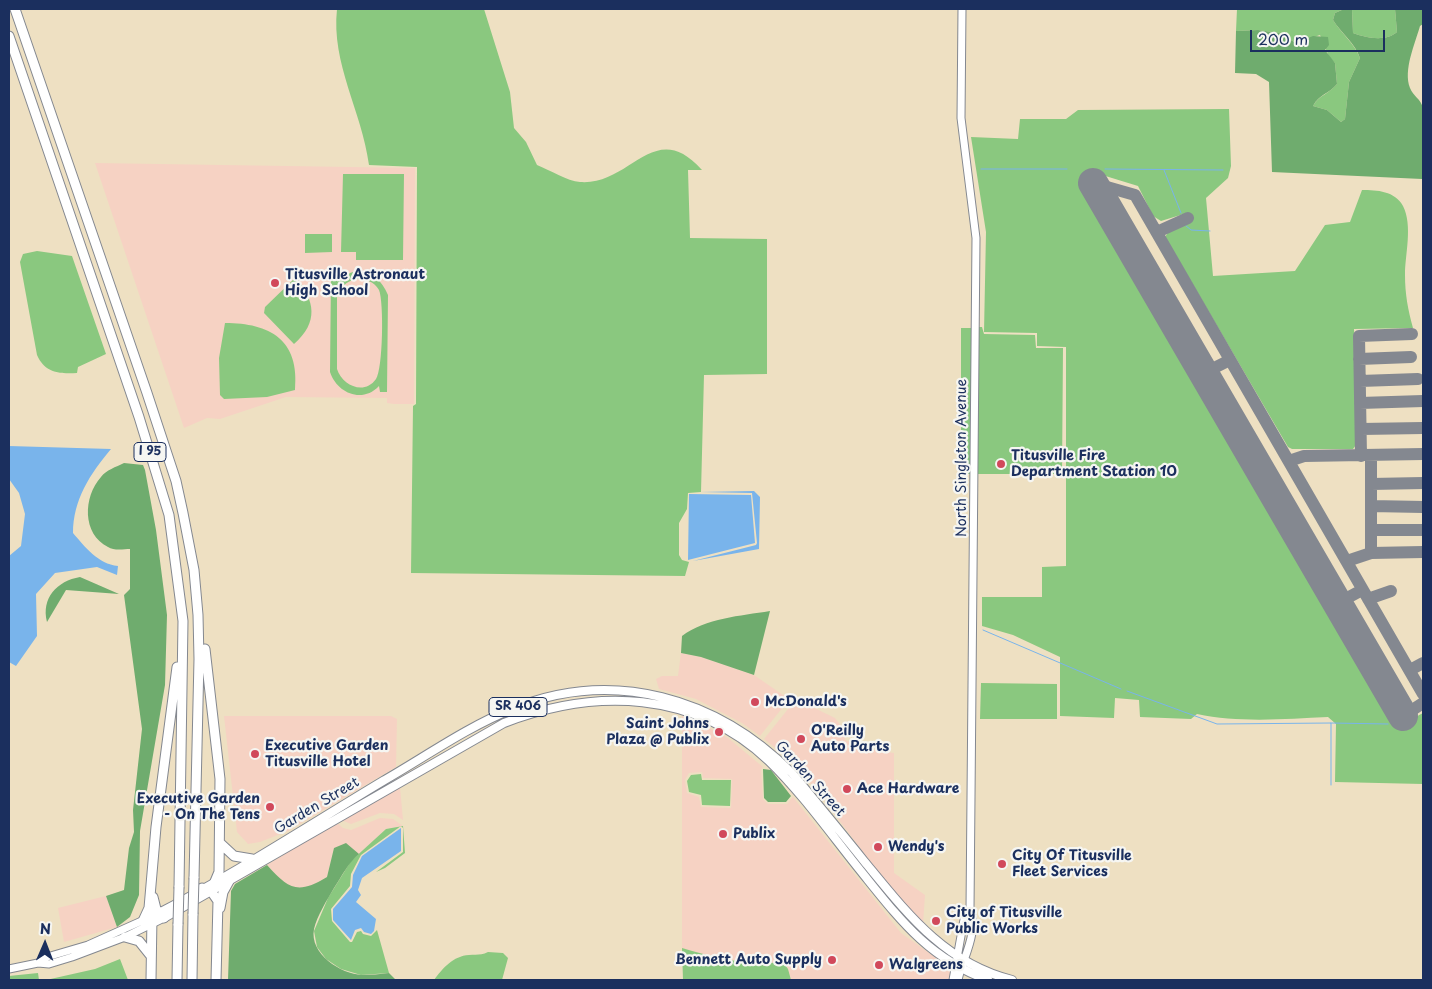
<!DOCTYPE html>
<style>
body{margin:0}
#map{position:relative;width:1432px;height:989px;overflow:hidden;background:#eee0c2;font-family:"Playpen Sans",sans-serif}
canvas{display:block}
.frame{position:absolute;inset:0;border:10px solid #1b2f5e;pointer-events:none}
.north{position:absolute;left:20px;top:919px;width:50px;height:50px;-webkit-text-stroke:4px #f6f6f2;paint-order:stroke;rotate:1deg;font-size:14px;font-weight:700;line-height:20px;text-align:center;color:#1b2f5e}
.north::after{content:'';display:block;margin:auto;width:18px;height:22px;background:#1b2f5e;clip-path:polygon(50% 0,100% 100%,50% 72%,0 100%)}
.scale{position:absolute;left:1250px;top:30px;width:135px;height:22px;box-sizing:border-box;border:2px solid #1b2f5e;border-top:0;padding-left:6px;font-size:15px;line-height:18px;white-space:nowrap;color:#1b2f5e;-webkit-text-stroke:4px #f6f6f2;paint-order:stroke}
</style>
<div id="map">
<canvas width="1432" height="989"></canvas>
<div class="frame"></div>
<div class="north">N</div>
<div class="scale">200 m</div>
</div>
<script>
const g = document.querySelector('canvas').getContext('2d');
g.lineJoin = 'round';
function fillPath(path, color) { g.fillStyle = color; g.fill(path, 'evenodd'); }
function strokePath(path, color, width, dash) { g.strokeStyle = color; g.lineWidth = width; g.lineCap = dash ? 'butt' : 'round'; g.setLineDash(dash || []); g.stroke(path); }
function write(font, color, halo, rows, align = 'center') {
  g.font = font + ' "Playpen Sans",sans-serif'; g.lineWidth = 4.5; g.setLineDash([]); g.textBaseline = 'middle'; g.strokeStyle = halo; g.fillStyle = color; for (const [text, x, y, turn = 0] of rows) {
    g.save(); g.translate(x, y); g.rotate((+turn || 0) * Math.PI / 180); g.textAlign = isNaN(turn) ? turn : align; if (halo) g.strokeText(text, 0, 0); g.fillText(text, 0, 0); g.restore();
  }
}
fillPath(new Path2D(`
 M95,163L415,168L414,404H394L387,403V398L286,397L220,419L207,418L184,428Z
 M681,653L701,657L754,675L783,695L791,697L760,736L742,723L696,699L659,689L656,679L662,676H678Z
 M796,699L835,718L845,731V740L868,749L894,753V873L925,895L923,924L894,894L819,793L788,758L764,739Z
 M224,716H391L397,719L396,767L288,831L260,842L248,844L237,832Z
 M682,716L692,719L728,738L763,767L761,769L763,799L768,804H787L793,797L901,933L953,970L951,980H791L788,969L783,962L771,963L713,958L682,948ZM702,772L703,778L732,779L731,808L701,807L699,797L687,793L685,780L689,773Z
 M400,787L403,820L394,814L380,813L351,824L341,820Z
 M380,818L393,819L403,826L386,829L359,854L334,848L327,877L313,885L303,889L285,885L267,865L336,822L343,828L351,830Z
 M106,896L117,927L64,942L58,908Z`), '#f6d2c3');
fillPath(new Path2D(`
 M337,9H484L510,92L514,128L526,142L537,165C550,170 567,181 580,182C631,186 654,116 702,170H688L690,238L767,239V374L704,375L701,492L688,493L687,509L679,523V555L682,560L689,562L685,576L411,573L413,406L416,404L417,167L369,165C362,111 331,64 337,9Z
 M1237,9H1344L1335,13L1333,20C1341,33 1355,44 1360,58L1349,82L1345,119L1341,122L1327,110L1313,106C1319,95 1329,94 1337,84L1335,63L1330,59L1320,35L1296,43L1279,33L1258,30L1236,31Z
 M1352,9H1395L1397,32C1386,42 1366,38 1353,33Z
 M1229,109L1231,166L1228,178L1206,198L1213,276L1295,271L1325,225L1350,222L1362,190C1377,190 1395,191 1403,206C1413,226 1405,254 1405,275C1405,294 1408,310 1413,328L1354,329L1356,445L1353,449H1292L1288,447L1165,237L1171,228L1190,221L1187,213L1161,221L1153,216L1138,186L1099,174L1079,184L1397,727L1423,713V784L1335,782L1336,724L1328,717C1285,719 1239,723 1197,714L1191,719L1140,717L1139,700L1115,698L1114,718L1060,716V657L1013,635L982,626V597H1042V567L1066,566V347L1037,346V333L984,332L986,232L971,137L1018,139L1020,119H1066L1078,110Z
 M343,174H404L403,260H356V252H341Z
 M305,234H332V252L305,253Z
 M37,251L72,256L106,354L78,367L77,373C59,374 45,373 37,355L20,262L23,254Z
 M353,272C371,270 381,279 388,295L387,392H380L379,386C362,404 337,393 330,372L331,274H338V281L341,276ZM356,279C365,279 374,281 379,290C384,302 383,369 376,379C364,396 342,385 337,369V296C341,286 346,282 356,279Z
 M296,277C315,301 319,322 294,344L264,313L265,307Z
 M225,323C270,323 300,340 295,390L267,397L224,399L220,395L219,358Z
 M978,327H982L984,334L1035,335L1036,348H1063L1062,474H977Z
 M961,328H973L972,474H961Z
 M981,683L1057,684V719H980Z
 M701,774L702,780H731L730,806L702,805L701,795L689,792L687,781L691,775Z
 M401,826L361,855L351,874L350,886L331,909L332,921L350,942H352L357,932L361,931L363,934L371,936L377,930L389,973L361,975L341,969L326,959L317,947L314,931L328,898L351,861L386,829L403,826L405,853L385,868L376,872L403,852V828Z
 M682,948C715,958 749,966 783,962L788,969L791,980H683Z
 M488,952L503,953L508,958L502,980H434C443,968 453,956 469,955C476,954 481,956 488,952Z
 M120,959L128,980H46L95,969Z
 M38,973L39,980H9V976Z`), '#8ac87f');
fillPath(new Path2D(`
 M1344,9H1352L1353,33C1366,38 1386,42 1397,32L1395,9H1423V24L1420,26C1415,44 1403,70 1410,88C1413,96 1421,99 1423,108L1422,179L1272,172L1269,82L1256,74L1235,73L1236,31L1258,30L1279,33L1296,43L1313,36L1328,37L1329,45L1325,50L1335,63L1337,84C1329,94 1319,94 1313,106L1327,110L1341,122L1345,119L1349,82L1360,58C1355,43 1341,33 1333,20L1335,13Z
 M124,463L143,465L145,470L156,530L167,615L165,685L140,831L139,895L130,917L117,927L106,896L124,890L129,848L134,832L133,810L142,729L124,595L130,589V549C124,549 114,551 108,547C82,534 83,497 101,477C106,470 116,467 124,463Z
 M80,577L119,594L66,590L47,622C41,598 57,581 80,577Z
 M770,611L754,675L701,657L681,653L682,636C706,618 740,616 770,611Z
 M763,769L771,770L791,796L786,802H768L764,798Z
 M346,843L359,854C348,863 342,876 334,888C327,900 317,916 314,929C309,954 341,974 362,975C371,975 380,974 389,973L396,980H228L231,891L235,884L267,865C289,889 297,895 327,877L334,848Z`), '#6fac6e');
fillPath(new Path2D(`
 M9,446L111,449C90,474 73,500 73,533C85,547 98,564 118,566L117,575L97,567L55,573L36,594L37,636L16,666L9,662V556L21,546L25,514L19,493L9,479Z
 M754,491L760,497L759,549L693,561L756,545L757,543L752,493L700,492Z
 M689,494L751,495L755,543L688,560Z
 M401,828V851L362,878L358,890L361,895L356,902L376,919L374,931L371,934L364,932L361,928L355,930L351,940L333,920V909L352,887L353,875L362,856Z`), '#79b4eb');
strokePath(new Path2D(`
 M981,169H1067
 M1105,169L1223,170
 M1164,170L1181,213
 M1185,225L1191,230L1210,231
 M983,630L1121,689
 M1127,691L1217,724L1331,723V785
 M1331,723L1388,724`), '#79b4eb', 1);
strokePath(new Path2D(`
 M1093,183L1135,195L1423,694
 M1157,232L1188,218
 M1359,359L1411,357
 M1204,373L1230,360
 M1360,381L1418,379
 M1360,403L1423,401
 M1361,429L1423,428
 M1361,456L1359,336L1412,334
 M1371,456V553
 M1289,461L1304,456L1423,454
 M1371,484L1423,483
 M1371,506L1423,507
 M1371,530H1423
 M1347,561L1371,553L1423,552
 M1368,599L1391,591
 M1338,603L1362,590
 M1410,670L1423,663
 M1403,716L1423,703`), '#848890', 12);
strokePath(new Path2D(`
 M1093,183L1403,716`), '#848890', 30);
const secondary = new Path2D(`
 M38,963L47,957L88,945L146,919
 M9,969L38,963L49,964L72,957L125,937L164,918
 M953,980L965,914L970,908
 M958,980C963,957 979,933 970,908L976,238L961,118L962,9`);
const primary = new Path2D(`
 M155,915C233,875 308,826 383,781C425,757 467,727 512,709C613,667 717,698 792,773C816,802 840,831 864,861C906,912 944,963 1012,980
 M164,918L504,723C595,688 694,690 769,761C804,795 833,837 864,875C901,921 930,959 988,980`);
const highway = new Path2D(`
 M15,9L147,393L176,481L183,513L194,570L198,615L199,659L194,878
 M9,36L139,417L169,515L183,621L179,887
 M205,649L220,779L219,872L211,891
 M220,843L234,856L252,859
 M202,888L211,891L218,901L216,980
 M153,897L156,909L164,918
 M220,908L223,892L229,881
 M143,921L149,908L156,827L177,667
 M125,937L139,941L151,956
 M151,980L152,916
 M177,980L178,924
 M192,980L193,914`);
strokePath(secondary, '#848890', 9);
strokePath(primary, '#848890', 10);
strokePath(highway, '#848890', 11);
strokePath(secondary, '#fff', 7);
strokePath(primary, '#fff', 8);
strokePath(highway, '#fff', 9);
const highwayBridge = new Path2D(`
 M193,914L194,878
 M178,924L179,887`);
strokePath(highwayBridge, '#848890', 11, []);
strokePath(highwayBridge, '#fff', 9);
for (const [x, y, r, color] of [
 [275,283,5,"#d1495b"],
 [1001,464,5,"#d1495b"],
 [755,702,5,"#d1495b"],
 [719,732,5,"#d1495b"],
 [801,739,5,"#d1495b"],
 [255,754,5,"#d1495b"],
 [847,789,5,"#d1495b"],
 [270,807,5,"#d1495b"],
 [723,834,5,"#d1495b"],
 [878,847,5,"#d1495b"],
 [1002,864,5,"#d1495b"],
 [936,921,5,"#d1495b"],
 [832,960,5,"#d1495b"],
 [879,965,5,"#d1495b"]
]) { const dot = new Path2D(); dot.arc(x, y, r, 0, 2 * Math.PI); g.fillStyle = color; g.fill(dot); strokePath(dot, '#f6f6f2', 2); }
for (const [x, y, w] of [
 [150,452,32],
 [518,707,58]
]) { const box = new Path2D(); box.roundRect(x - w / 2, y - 9.5, w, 19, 4); g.fillStyle = '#f6f6f2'; g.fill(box); strokePath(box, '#1b2f5e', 1); }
write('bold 12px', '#1b2f5e', null, [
 ["I 95",150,452],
 ["SR 406",518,707]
]);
write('bold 14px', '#1b2f5e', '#f6f6f2', [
 ["Titusville Astronaut",285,275],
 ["High School",285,291],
 ["Titusville Fire",1011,456],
 ["Department Station 10",1011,472],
 ["McDonald's",765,702],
 ["Saint Johns",709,724,"right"],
 ["Plaza @ Publix",709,740,"right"],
 ["O'Reilly",811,731],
 ["Auto Parts",811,747],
 ["Executive Garden",265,746],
 ["Titusville Hotel",265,762],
 ["Ace Hardware",857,789],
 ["Executive Garden",260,799,"right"],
 ["- On The Tens",260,815,"right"],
 ["Publix",733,834],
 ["Wendy's",888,847],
 ["City Of Titusville",1012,856],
 ["Fleet Services",1012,872],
 ["City of Titusville",946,913],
 ["Public Works",946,929],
 ["Bennett Auto Supply",822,960,"right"],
 ["Walgreens",889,965]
], 'left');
write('14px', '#1b2f5e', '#f6f6f2', [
 ["North Singleton Avenue",962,458,-90],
 ["Garden Street",810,779,48],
 ["Garden Street",317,806,-31]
]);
</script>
